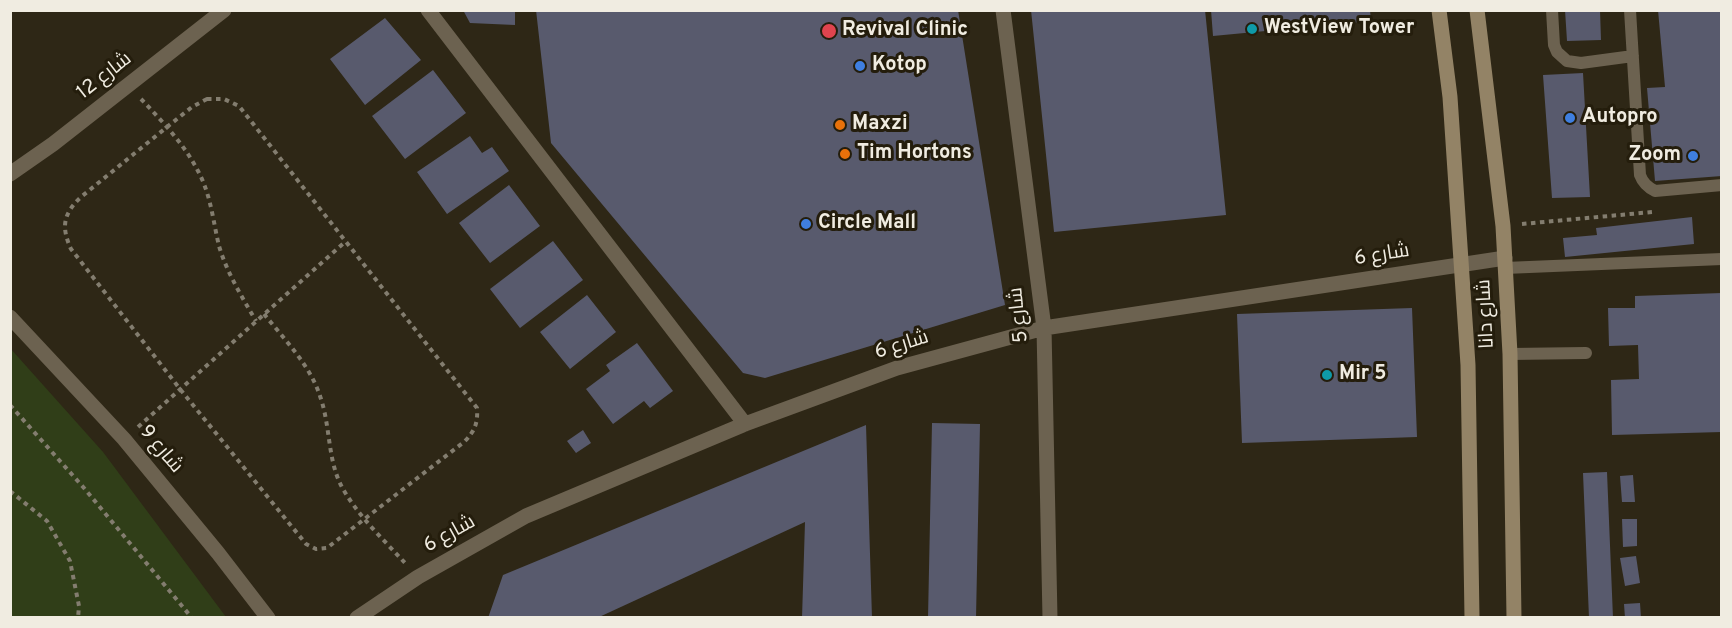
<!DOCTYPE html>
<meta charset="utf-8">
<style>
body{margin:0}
#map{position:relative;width:1732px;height:628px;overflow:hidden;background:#2e2716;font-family:Overpass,sans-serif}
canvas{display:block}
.frame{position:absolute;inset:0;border:12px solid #f0ece1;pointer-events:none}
</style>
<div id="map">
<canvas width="1732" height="628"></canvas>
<div class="frame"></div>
</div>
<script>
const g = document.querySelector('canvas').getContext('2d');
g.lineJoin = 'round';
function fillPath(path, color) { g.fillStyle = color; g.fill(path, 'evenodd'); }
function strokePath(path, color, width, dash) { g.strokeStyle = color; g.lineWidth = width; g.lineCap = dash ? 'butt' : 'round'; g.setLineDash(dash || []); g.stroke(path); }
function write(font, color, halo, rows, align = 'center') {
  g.font = font + ' Overpass,Cairo,sans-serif'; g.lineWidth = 6; g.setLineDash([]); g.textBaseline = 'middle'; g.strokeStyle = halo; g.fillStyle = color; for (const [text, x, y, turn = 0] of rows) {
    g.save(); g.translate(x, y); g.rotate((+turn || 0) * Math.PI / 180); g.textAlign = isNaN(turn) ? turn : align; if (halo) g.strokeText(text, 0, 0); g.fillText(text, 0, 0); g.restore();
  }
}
fillPath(new Path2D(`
 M10,348L103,452L226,617H11Z`), '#303e18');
fillPath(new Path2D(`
 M463,10H515V25L470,23Z
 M536,10H958L1005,305L765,378L743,373L551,143Z
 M1031,10H1205L1226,215L1054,232Z
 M1211,10H1370L1371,21L1213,36Z
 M1565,10H1600L1601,40L1567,41Z
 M1658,10H1722V176L1655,181L1647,88L1665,87Z
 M385,18L421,60L365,105L330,59Z
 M433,70L466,113L405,159L372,116Z
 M1583,73L1590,197L1552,198L1543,75Z
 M470,136L482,153L492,147L509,171L447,214L417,172Z
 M509,185L540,226L490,263L459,223Z
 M1692,217L1694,244L1565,257L1563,238L1597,235L1596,228Z
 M553,241L583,280L520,328L490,289Z
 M1722,293V432L1612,435L1611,380L1639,379L1638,345L1609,346L1608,308H1635V296Z
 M587,295L616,332L570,369L540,332Z
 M1412,308L1417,437L1242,443L1237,314Z
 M637,343L673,391L650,408L644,401L613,424L586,389L610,371L606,365Z
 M932,423L980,424L976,618H928Z
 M866,425L872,618H802L805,522L597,618H488L503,575Z
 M583,430L591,443L576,453L567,441Z
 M1607,472L1613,618H1589L1583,473Z
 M1633,475L1635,502H1622L1620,476Z
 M1622,519H1637V546L1623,547Z
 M1636,556L1640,583L1625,586L1620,558Z
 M1640,603L1641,618H1625L1624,604Z`), '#585a6d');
strokePath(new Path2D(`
 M141,99C162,121 184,144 198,171C211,195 213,221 219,246C227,273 242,297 256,321
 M207,99H224L239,106L477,408C478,423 475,431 464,442L327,548L316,549L306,544L180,389L71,249C61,227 63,214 81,197L167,127L192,107Z
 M1522,224L1652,212
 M264,314C284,339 310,365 320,396C331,427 327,461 343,489C359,517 384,540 405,563
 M10,405L84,488L192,618
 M138,427L345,242
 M10,491L47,521L70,561L79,606L78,618`), '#837d6f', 4, [4.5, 4.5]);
strokePath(new Path2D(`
 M1552,10L1554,45L1557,52L1567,61L1581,63L1633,56
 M1630,10L1640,175C1643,183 1647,187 1655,191L1722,185
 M1505,268L1722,259
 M1510,354L1586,353`), '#6c6250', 12);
strokePath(new Path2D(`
 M428,10L745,424
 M1003,10L1044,328L1050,618
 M10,174L53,144L224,10
 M10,317L124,439L218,553L268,618
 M357,618L418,577L526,516L745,424L897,368L1044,328L1505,258`), '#6c6250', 15);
strokePath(new Path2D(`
 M1439,10L1450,97L1468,365L1472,618
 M1477,10L1503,226L1510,354L1514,618`), '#938366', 15);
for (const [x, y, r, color] of [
 [1252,29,6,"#0f9aa8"],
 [829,31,8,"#e0444e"],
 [860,66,6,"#3f7fe0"],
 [1570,118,6,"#3f7fe0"],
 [840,125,6,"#e8710a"],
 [845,154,6,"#e8710a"],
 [1693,156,6,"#3f7fe0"],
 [806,224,6,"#3f7fe0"],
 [1327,375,6,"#0f9aa8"]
]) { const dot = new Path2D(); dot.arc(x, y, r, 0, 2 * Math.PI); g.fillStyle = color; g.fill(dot); strokePath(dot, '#241d0c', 2); }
write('bold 20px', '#f0ece1', '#241d0c', [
 ["WestView Tower",1264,29],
 ["Revival Clinic",842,31],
 ["Kotop",872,66],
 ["Autopro",1582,118],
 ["Maxzi",852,125],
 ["Tim Hortons",857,154],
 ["Zoom",1681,156,"right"],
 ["Circle Mall",818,224],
 ["Mir 5",1339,375]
], 'left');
write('20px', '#f0ece1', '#241d0c', [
 ["شارع 12",105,77,-38],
 ["شارع 6",1382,256,-9],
 ["شارع دانا",1487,314,-93],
 ["شارع 5",1020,315,-96],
 ["شارع 6",902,346,-17],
 ["شارع 9",160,450,50],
 ["شارع 6",450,535,-29]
]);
</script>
